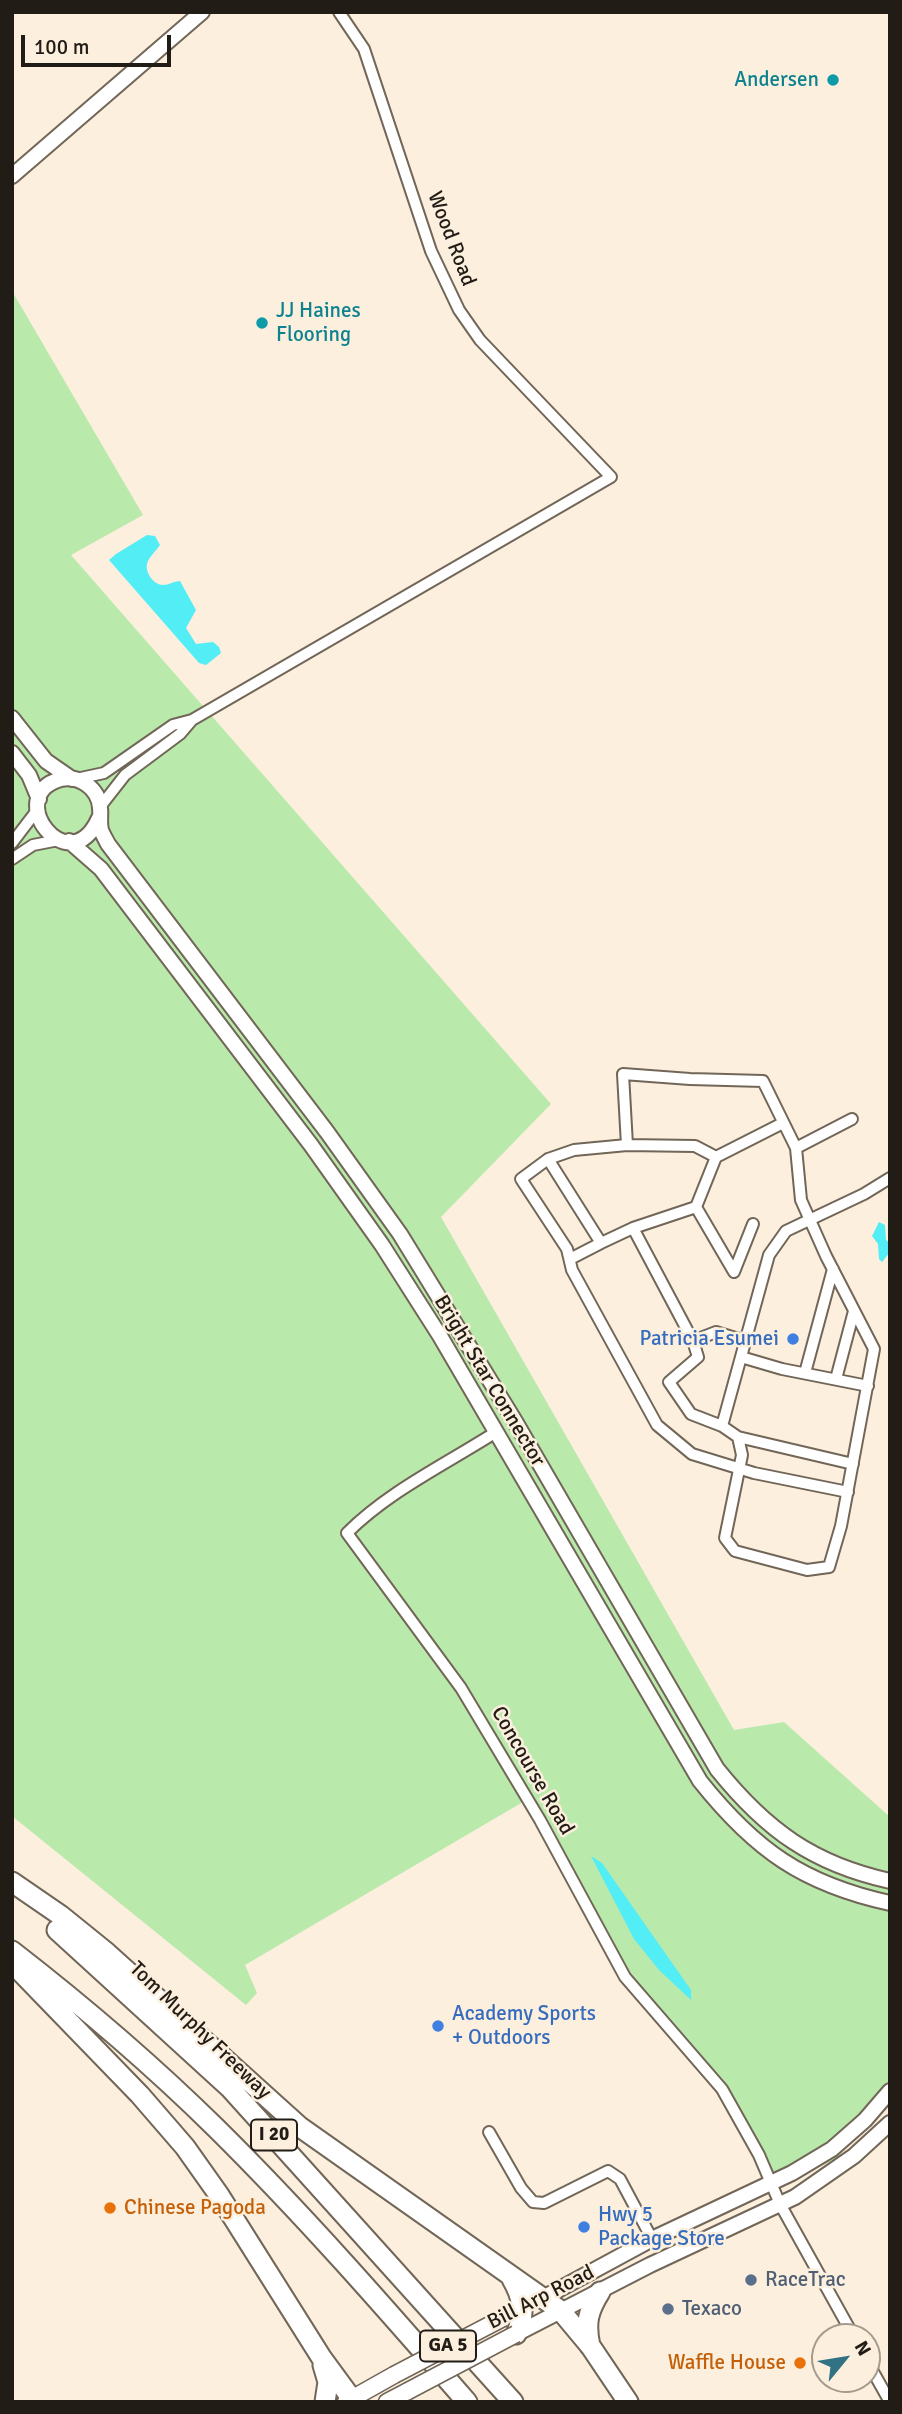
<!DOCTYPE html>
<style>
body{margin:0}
#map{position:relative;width:902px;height:2414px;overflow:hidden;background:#fcefdd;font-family:Signika,sans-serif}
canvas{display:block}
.frame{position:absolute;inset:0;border:14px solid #211c16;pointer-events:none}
.north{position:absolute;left:811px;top:2323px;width:70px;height:70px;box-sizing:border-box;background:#fcefdd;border:2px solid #a49b8d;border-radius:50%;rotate:60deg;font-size:19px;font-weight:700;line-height:28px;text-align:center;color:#211c16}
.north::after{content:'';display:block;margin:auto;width:24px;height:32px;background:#317385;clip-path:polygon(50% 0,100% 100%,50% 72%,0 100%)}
.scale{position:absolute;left:21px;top:35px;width:150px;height:32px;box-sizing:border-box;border:4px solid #211c16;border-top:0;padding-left:9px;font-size:21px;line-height:24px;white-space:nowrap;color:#211c16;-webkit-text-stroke:5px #fcefdd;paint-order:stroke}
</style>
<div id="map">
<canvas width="902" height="2414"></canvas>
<div class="frame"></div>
<div class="north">N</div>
<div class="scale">100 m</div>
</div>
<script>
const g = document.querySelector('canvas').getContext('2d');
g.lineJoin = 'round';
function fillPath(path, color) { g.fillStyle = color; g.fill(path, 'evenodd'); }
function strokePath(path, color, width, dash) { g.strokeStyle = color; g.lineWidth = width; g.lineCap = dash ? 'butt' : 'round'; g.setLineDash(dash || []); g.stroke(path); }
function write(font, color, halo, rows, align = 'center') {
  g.font = font + ' Signika,sans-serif'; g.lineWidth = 5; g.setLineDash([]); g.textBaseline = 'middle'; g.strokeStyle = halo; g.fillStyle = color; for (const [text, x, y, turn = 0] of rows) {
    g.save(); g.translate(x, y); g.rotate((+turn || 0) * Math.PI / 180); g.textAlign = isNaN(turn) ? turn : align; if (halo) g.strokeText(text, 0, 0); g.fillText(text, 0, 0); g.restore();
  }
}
fillPath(new Path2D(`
 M12,291L143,515L71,555L551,1104L441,1217L734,1730L784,1722L890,1817V2100L837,2158L778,2188L722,2089L625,1977L528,1799L245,1965L257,1993L246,2005L12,1816Z`), '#b9eaac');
fillPath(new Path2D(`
 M147,535L155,536L160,545C156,551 148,558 147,564C145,573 154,585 163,585C169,585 174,581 180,581L196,610L186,628L196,644L213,642L219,647L221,653L206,665L199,663L109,560L116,554Z
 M879,1222L885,1225L886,1240L890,1243V1252L882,1262L879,1259L878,1244L872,1236Z
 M591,1856L602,1863L691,1990V2000L659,1970L634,1939Z`), '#52edf5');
const street = new Path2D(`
 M192,720L611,477L480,340L459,310L431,251L364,49L339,12
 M76,779L104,773L173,725L192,720L180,734L125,775L100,807
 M12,843L38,809
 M12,859L33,845L59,840
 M627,1145L695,1146L716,1157
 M796,1148L852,1119
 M548,1159L521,1179L567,1249L572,1270L657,1425L692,1454L754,1473L848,1492
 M633,1228L696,1207
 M570,1259L601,1243
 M734,1272L696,1207L716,1157L783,1123
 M734,1272L753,1224
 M693,1341L698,1357L669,1382L691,1414L722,1426
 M745,1341L716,1332L693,1341L633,1228L601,1243L548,1159L574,1150L627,1145L623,1074L690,1079L763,1081L796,1148L801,1200L826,1256L874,1349L841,1526L829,1567L807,1570L735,1551L725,1538L742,1455L738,1437L722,1426L769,1255L786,1231L864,1194L890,1178
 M741,1357L782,1369L868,1386
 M805,1373L833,1269
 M836,1379L854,1311
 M496,1432C446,1464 389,1491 347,1533L461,1688L540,1820L625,1977L722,2089L759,2155L780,2204L854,2337
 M738,1437L853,1464
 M489,2132L521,2188L533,2202L544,2203L608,2171L620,2179L652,2239
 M867,2361L890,2402`);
const secondary = new Path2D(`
 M12,176L202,12
 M12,718L46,761L72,779
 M12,753L29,775L39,799
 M99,818C69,885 1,795 61,779C80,775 99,789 100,808C101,815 99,822 101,830C103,835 106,840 108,844L327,1132L400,1234L516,1423L717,1769C766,1830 813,1864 890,1881
 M69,841L101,869L311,1145L382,1245L440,1336L700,1781C755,1850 803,1884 890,1903
 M543,2298L652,2239L792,2173L832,2149L865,2120L890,2091
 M516,2334L650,2265L795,2197L854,2156L890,2123`);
const primary = new Path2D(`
 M346,2402L394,2375
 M387,2402L408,2391`);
const highway = new Path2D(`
 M12,1882L60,1915L107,1953L300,2127L561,2311L591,2347L628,2402
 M57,1930L230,2088L513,2402
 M12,1951C83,2006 152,2065 216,2128C304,2215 386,2309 467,2402
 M15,1966L140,2095L185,2147L219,2195L321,2357L354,2402
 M512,2279C523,2298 526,2314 516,2334
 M590,2346C585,2323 588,2311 600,2292
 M323,2365L328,2382L325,2402`);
strokePath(street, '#716657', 14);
strokePath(secondary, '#716657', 18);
strokePath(primary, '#716657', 19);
strokePath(highway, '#716657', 23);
strokePath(street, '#fff', 10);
strokePath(secondary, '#fff', 14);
strokePath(primary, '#fff', 16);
strokePath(highway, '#fff', 19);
const primaryBridge = new Path2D(`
 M394,2375L503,2318
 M408,2391L516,2334`);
strokePath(primaryBridge, '#716657', 19, []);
strokePath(primaryBridge, '#fff', 16);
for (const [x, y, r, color] of [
 [833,80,7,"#0f9aa8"],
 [262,323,7,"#0f9aa8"],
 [793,1339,7,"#3f7fe0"],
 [438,2026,7,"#3f7fe0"],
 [110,2208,7,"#e8710a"],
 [584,2227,7,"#3f7fe0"],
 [751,2280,7,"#5c6f8a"],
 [668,2309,7,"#5c6f8a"],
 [800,2363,7,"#e8710a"]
]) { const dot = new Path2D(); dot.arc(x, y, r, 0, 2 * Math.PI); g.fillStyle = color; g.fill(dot); strokePath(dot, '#fcefdd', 2.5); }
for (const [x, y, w] of [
 [274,2135,46],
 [448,2346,56]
]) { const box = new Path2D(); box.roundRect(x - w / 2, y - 15.5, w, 31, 5); g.fillStyle = '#fcefdd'; g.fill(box); strokePath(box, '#211c16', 2); }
write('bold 19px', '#211c16', null, [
 ["I 20",274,2135],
 ["GA 5",448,2346]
]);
write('21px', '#0d838f', '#fcefdd', [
 ["Andersen",819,80],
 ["JJ Haines",276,311,"left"],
 ["Flooring",276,335,"left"]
], 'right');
write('21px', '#211c16', '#fcefdd', [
 ["Wood Road",451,239,69],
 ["Bright Star Connector",489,1381,59],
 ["Concourse Road",532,1771,60],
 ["Tom Murphy Freeway",200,2031,44],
 ["Bill Arp Road",541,2298,-27]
]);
write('21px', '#366cbe', '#fcefdd', [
 ["Patricia Esumei",779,1339,"right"],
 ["Academy Sports",452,2014],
 ["+ Outdoors",452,2038],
 ["Hwy 5",598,2215],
 ["Package Store",598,2239]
], 'left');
write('21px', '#c56008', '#fcefdd', [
 ["Chinese Pagoda",124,2208],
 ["Waffle House",786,2363,"right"]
], 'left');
write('21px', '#4e5e75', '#fcefdd', [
 ["RaceTrac",765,2280],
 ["Texaco",682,2309]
], 'left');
</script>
